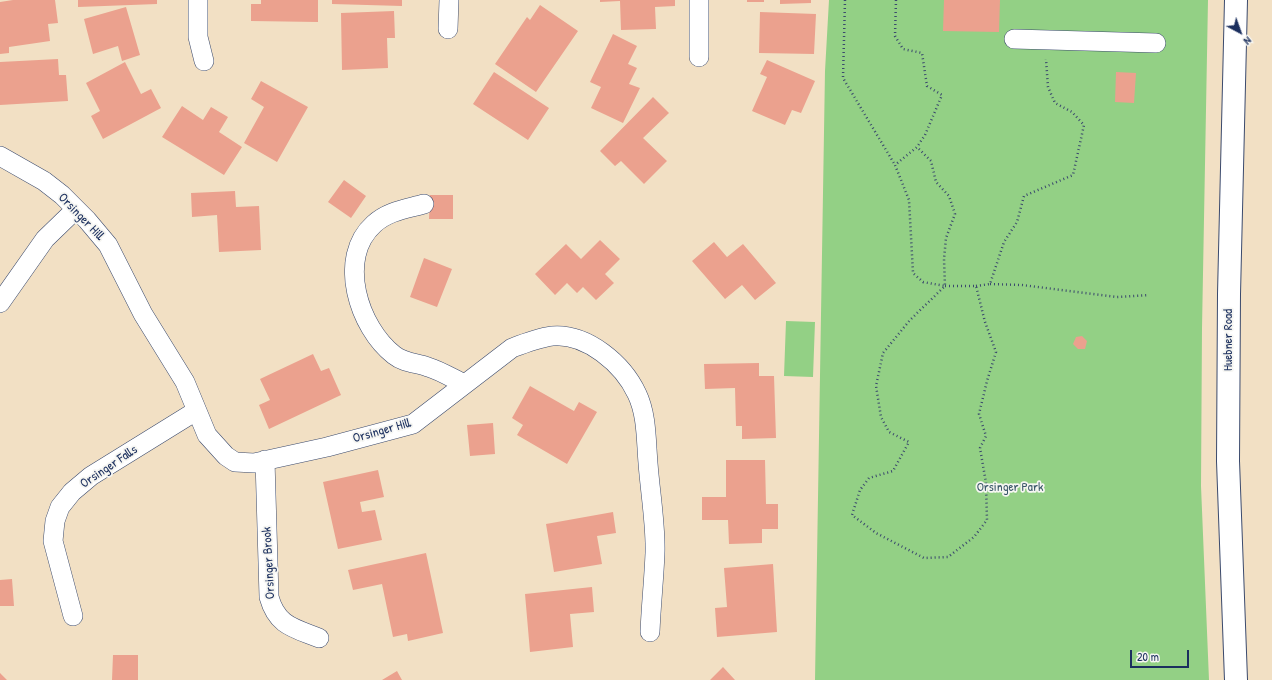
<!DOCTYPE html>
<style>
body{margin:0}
#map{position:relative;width:1272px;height:680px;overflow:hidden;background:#f2e0c4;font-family:"Patrick Hand",sans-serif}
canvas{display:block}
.north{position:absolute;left:1220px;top:12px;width:40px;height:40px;-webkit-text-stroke:3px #f6f6f2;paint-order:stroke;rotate:139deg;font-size:11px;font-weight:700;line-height:16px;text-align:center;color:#1b2f5e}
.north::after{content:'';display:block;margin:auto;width:14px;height:18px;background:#1b2f5e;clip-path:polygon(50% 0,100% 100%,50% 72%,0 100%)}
.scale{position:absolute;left:1130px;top:650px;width:59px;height:18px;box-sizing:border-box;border:2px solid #1b2f5e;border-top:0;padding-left:5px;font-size:12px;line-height:14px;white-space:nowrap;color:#1b2f5e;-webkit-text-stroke:3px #f6f6f2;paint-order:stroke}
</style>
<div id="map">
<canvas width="1272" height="680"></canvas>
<div class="north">N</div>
<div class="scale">20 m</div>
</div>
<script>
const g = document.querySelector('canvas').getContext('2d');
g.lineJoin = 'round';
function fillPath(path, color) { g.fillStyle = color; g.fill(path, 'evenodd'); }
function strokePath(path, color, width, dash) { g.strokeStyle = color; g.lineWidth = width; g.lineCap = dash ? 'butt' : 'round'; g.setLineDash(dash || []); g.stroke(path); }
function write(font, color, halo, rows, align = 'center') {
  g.font = font + ' "Patrick Hand",sans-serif'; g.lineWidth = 3.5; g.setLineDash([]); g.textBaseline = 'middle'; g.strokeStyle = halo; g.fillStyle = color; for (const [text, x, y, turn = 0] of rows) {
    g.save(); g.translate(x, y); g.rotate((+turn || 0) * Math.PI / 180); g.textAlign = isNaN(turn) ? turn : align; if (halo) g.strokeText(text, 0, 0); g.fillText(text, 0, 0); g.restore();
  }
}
fillPath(new Path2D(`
 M829,0H1208L1202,328L1201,486L1209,680H815L825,71Z
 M786,321L815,322L813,377L784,376Z`), '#93d085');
fillPath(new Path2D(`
 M13,0H55L58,23L48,24L50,41L9,47V53L0,54V2Z
 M78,0H157V4L78,7Z
 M261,0H318V22L251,21V4H261Z
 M332,0H402V6L332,4Z
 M600,0H675V6L655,7L656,29L621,30L620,1L600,2Z
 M747,0H764V2H747Z
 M780,0H811V3L780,4Z
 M944,0H1000L999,32L943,31Z
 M540,5L578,31L536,92L495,64L527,17L530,20Z
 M126,7L140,55L122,61L118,46L93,54L84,19Z
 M394,11L395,38H387L388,68L342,70L341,13Z
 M760,12L816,14L814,54L759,53Z
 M613,34L637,46L628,64L637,68L629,84L640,88L623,123L591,108L601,87L590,82Z
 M58,59L59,75H66L68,101L0,105V62Z
 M767,60L815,81L801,113L792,110L785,125L752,111L767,77L760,74Z
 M125,62L141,94L151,89L161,108L103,139L91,116L100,111L86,83Z
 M494,72L549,108L528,140L473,104Z
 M1116,72L1136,73L1134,103L1115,102Z
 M261,81L308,107L277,162L244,143L264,107L251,99Z
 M653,97L669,113L643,138L667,161L644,184L621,161L615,166L600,151Z
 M182,106L203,120L211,107L228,117L219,132L242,147L224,175L162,137Z
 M344,180L366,196L351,218L328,202Z
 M235,191L236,207L259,206L261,250L219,252L217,215L192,217L191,193Z
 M430,195H453V219H429Z
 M600,240L620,259L605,274L614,283L596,300L583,287L577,293L567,283L555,295L535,274L566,244L581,259Z
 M714,242L727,257L743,244L776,283L755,300L742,285L725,299L692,261Z
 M424,258L452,269L437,307L410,297Z
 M1082,336L1087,341L1085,349H1078L1073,344L1076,337Z
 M313,354L321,371L329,368L341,395L269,429L259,405L270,400L260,379Z
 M759,363V376H774L776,438L742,439V426H736L735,388L705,389L704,364Z
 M530,386L574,411L579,402L597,412L567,464L517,435L523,425L512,418Z
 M493,423L495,454L470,456L467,425Z
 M726,460H765L766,504H778V529H762V543L729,544L728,520H702V497H726Z
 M378,470L384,497L360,502L362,512L375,510L382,540L338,549L323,482Z
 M613,512L616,533L597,536L602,564L554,572L546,524Z
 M426,553L443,633L408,641L407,634L393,637L382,584L353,590L348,570Z
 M773,564L777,632L717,637L715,608L727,607L724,568Z
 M12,579L14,606H0V580Z
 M592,587L594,612L570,614L573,647L530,652L525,594Z
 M113,655H138V680H112Z
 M723,667L735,680H710Z
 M397,671L402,680H382Z
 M0,673L7,680H0Z`), '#eba18e');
const minor = new Path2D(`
 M198,0V37L204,61
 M448,29L449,0
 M1014,39L1156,43
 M699,57V0
 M0,156L44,181L62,195L87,220L108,245L143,314L185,382L207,435L226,456L235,462L254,463L327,447L413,424L512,348C525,343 538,338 552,336C587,333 623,364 637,394C647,415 646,440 648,463C650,491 656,526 655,553C654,579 651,606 650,632
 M424,204C406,209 388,211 374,224C336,258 359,328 394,355C404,363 417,363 428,367C441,371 452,378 464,384
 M0,303L45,239L76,209
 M265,460L269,597C277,626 294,628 319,638
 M73,616L53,541L55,521L60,507L72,492L91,476L196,411`);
const major = new Path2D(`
 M1236,0L1229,294L1228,461L1236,680`);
strokePath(minor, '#3b4a6d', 20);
strokePath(major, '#3b4a6d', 24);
strokePath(new Path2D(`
 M845,0L843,78L895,165
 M896,0L895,36L903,49L922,53L927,86L942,95L925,135L917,147L895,165L909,200L913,273L923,282L945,286L944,259L946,238L955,214L949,196L936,182L931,161L917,147
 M990,284L1022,285L1117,297L1149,295
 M945,286H976L985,322L996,352L987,381L979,414L986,436L980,448L986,483L987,520L974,537L948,557L924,558L876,533L852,515L860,490L869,478L893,471L909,442L889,432L881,417L876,386L883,353L910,320Z
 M976,286L990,284L1004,242L1017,222L1024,196L1073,175L1084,125L1072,112L1055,103L1048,87L1046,59`), '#3b4a6d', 2.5, [1, 3]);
strokePath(minor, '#fff', 19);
strokePath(major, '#fff', 22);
write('13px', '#1b2f5e', '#f6f6f2', [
 ["Orsinger Hill",81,217,46],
 ["Huebner Road",1229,340,-90],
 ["Orsinger Hill",382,431,-16],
 ["Orsinger Falls",109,467,-34],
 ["Orsinger Brook",269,563,-93]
]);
write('13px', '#395768', '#f6f6f2', [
 ["Orsinger Park",1010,488]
]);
</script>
